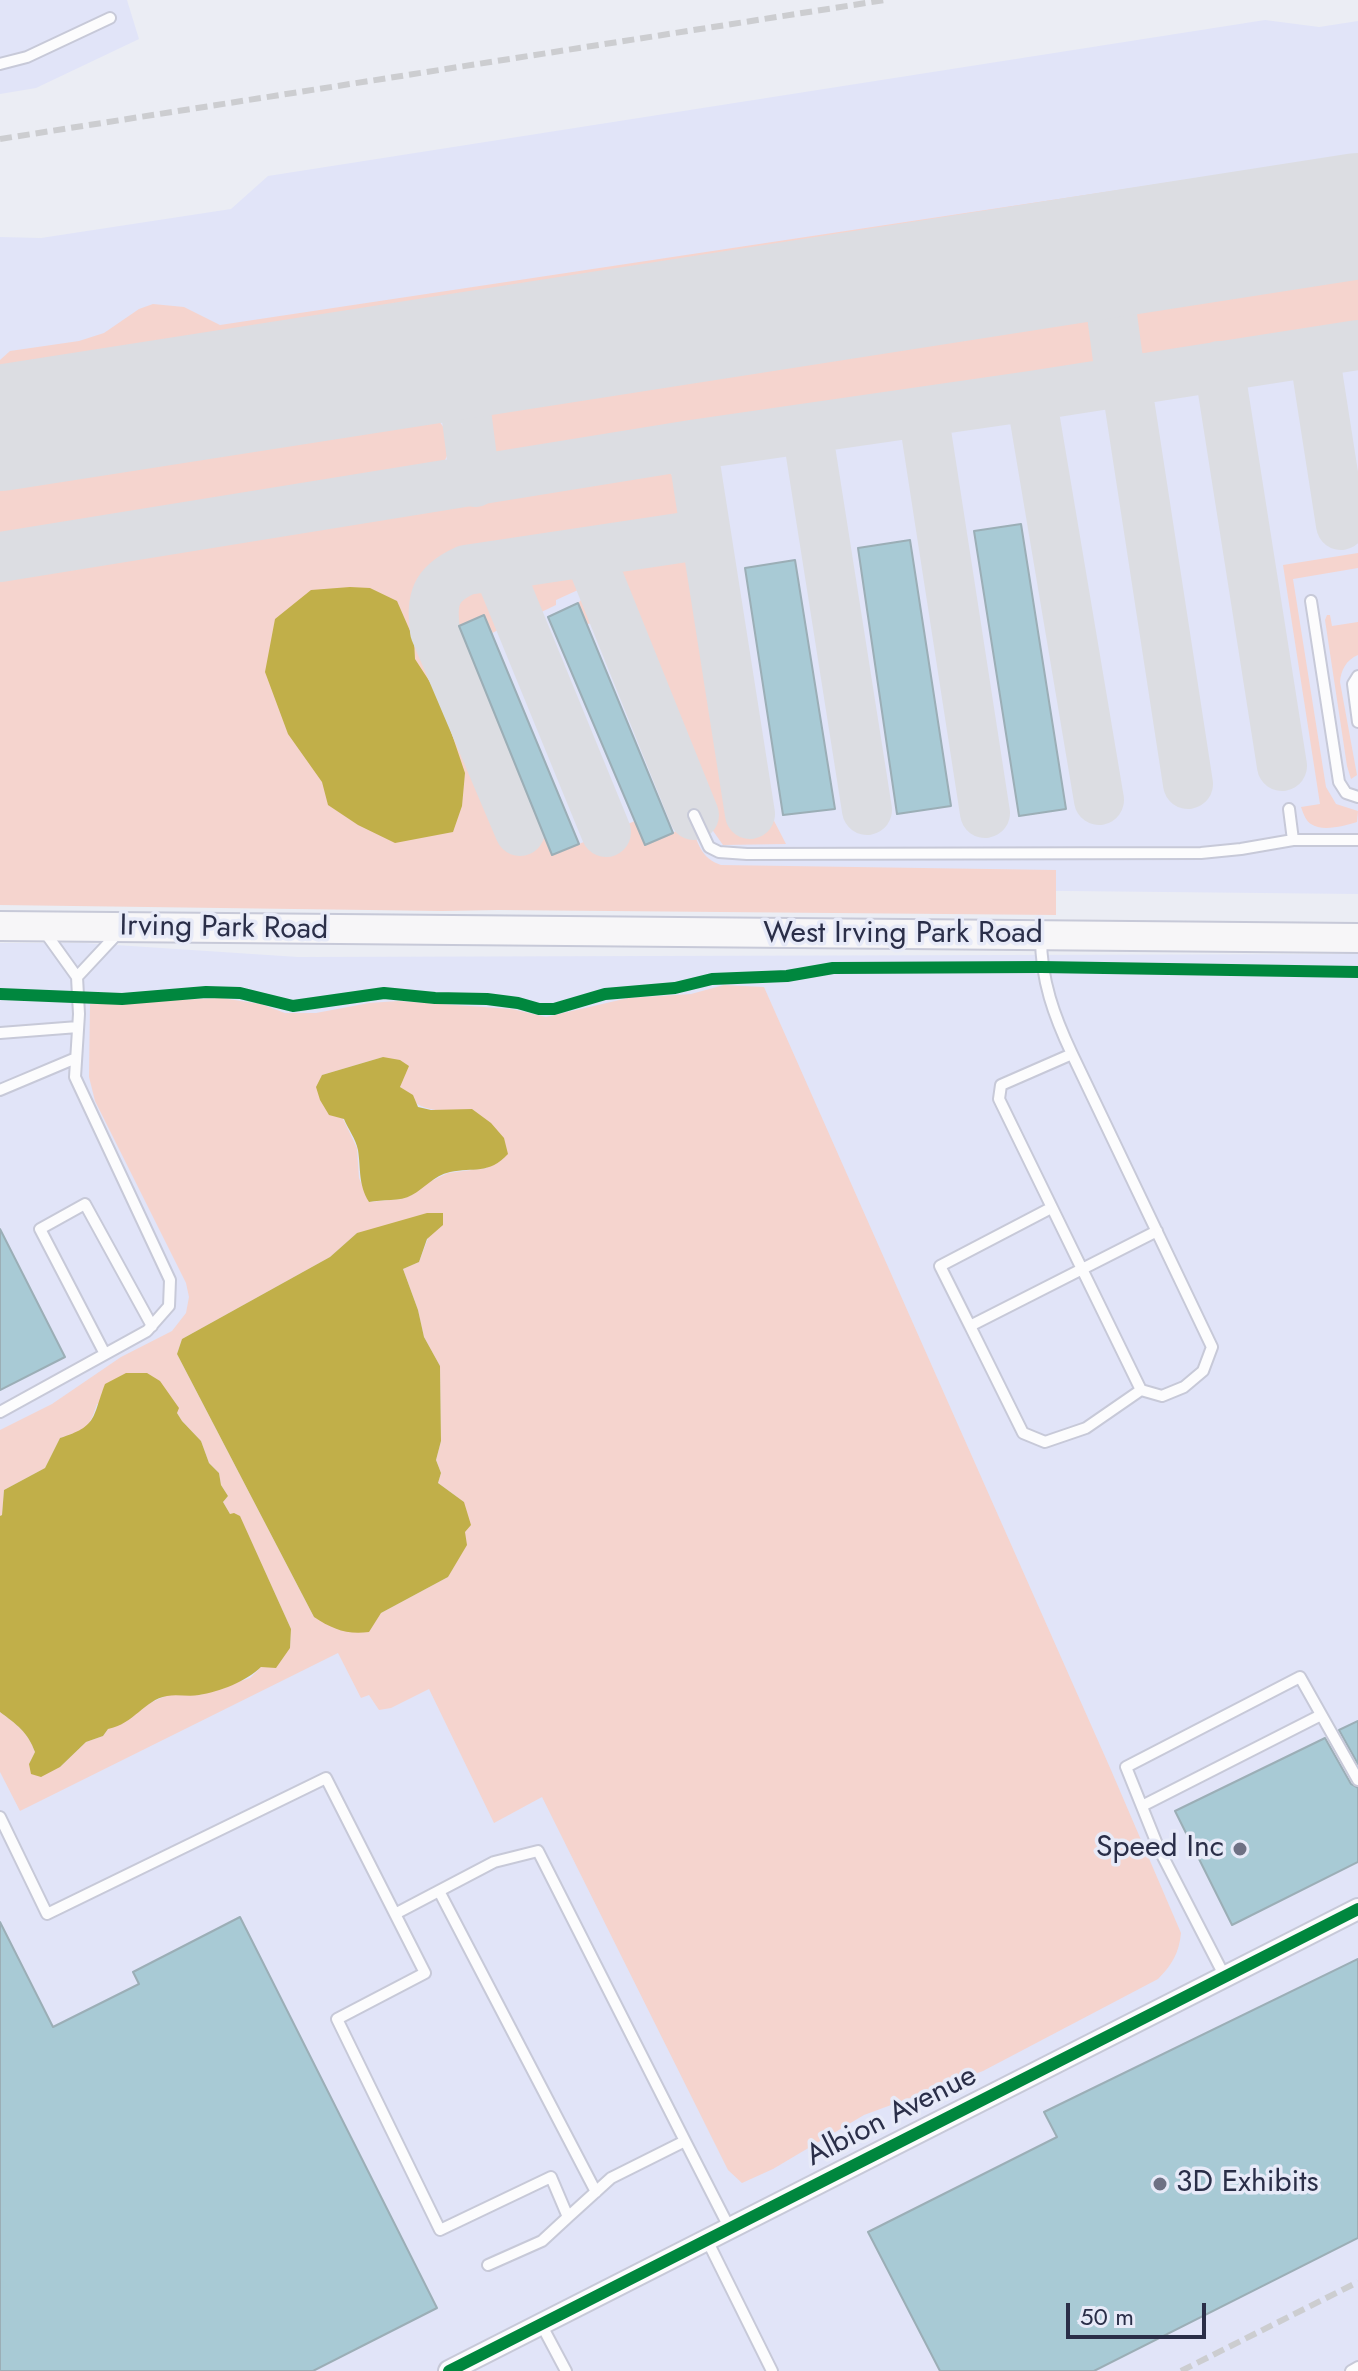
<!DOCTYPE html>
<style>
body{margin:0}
#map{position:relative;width:1358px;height:2371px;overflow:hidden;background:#ebedf4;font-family:Jost,sans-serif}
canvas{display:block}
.scale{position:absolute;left:1066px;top:2303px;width:140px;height:36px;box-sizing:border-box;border:4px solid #2a2e48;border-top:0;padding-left:10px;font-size:24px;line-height:28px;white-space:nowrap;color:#2a2e48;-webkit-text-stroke:6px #e7eaf8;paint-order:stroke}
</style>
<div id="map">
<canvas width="1358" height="2371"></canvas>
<div class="scale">50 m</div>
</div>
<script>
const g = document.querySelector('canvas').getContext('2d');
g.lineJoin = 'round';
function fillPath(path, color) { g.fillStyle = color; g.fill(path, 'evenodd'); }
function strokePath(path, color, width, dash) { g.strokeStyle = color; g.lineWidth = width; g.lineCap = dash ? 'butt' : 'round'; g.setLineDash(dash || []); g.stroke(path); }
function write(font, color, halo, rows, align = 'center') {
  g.font = font + ' Jost,sans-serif'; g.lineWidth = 7; g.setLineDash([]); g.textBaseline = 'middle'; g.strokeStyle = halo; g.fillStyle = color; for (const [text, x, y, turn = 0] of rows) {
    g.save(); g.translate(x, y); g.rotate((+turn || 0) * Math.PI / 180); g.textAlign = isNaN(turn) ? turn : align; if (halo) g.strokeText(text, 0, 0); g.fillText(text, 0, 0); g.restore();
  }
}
fillPath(new Path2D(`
 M0,0H127L139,39L36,88L0,94Z
 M1265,20L1319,27L1358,21V894L0,880V237L41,238L231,209L268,176Z
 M0,943H85L298,957L1358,954V2371H0Z`), '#e1e4f8');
fillPath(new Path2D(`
 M1358,154V173L0,384V360L10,351L79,341L104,333L139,309L153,304L184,307L220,325Z
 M1358,258V327L1153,358C1114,347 1129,302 1160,289Z
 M1063,307C1091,316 1107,329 1096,360L1081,370L503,459C496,457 493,455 488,449C470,427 490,403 509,391Z
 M417,408C448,415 465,459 428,473L0,539V471Z
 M658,471L671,474L686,492L685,509L678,517L658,526L482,552L454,561L433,571L424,586L419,608L439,696L512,847L544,836L552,855L635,821L645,845L690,825C699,843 700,858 721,865L1056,870V915L498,910L442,911L0,905V572Z
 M671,549L683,550L692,562L697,578L733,823L771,815L786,844L723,845L711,828L607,574C613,551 650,552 671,549Z
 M1358,553V568L1293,579L1326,787L1336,804L1358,811L1357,822C1344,826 1322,832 1311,824C1306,821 1303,813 1301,807L1320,804L1283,565Z
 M576,565C585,571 607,609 599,619C596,623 592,623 587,624L578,603L582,599L578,590L556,600V605L533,616C518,608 512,592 522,577L543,569Z
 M485,580C498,591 504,609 509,625L492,633L484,615L459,626L462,633L451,638C443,623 439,607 448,591L465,582Z
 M1327,615H1330L1332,626L1358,622V655C1346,660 1341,670 1340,682L1357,775L1351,779L1347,766L1325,620Z
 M724,985L764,987L1111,1770L1181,1933C1179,1953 1172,1965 1158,1979L983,2071L864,2115L773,2169L742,2183L728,2170L542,1797L494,1823L429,1689L391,1708L379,1710L369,1695L361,1698L338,1653L20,1811L0,1772V1712C16,1724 28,1732 35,1752L29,1764L60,1767L86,1742L103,1736L108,1729L152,1702L168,1695H200L250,1678L261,1667L290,1648L291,1629L240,1517L230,1514L223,1502L228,1496L221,1485L219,1473L209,1463L201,1441L182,1421L177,1413L97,1404C88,1431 86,1430 60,1438L45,1468L4,1490L2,1515L0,1516V1430L52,1404L121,1357L172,1331L186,1313L189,1297L186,1283L95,1101L89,1077L90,1004L221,998L261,1004L285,1013H316L369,1003L398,1001L512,1009L546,1017L628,998L691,994ZM383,1057C409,1105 416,1115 472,1109L487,1168L448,1173L425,1184L412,1195L400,1199L369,1202L359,1178L357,1148L322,1075ZM357,1233H430L419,1262L403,1269L418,1310L424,1337L440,1366L441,1441L436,1460L441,1473L438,1483L464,1502L465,1532L448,1577L381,1613L314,1617L177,1354L182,1339L330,1257Z`), '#f5d4ce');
fillPath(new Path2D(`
 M350,587L370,588L397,601L414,640L415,659L439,696L465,773L462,806L453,832L395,843L358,825L328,805L322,782L288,734L265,672L275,619L311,590Z
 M383,1057L400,1060L409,1066L400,1087L413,1095L418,1107L431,1110L472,1109L491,1123L504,1138L508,1154C489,1175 473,1167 450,1172C433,1176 425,1188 412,1195C400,1202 382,1199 369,1202C358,1184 361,1169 358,1150C356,1139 348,1129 344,1119L329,1115L320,1100L316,1087L322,1075Z
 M427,1213H443V1225L427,1239L419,1262L403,1269L418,1310L424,1337L440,1366L441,1441L436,1460L441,1473L438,1483L464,1502L471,1525L465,1532L467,1545L448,1577L381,1613L369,1632C347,1635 332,1629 314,1617L177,1354L182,1339L330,1257L357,1233Z
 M126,1373H147L160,1381L179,1408L177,1413L182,1421L201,1441L209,1463L219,1473L221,1485L228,1496L223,1502L230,1514L234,1513L240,1516L291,1629L290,1648L276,1668L261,1667C247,1681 219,1692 199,1695C189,1697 177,1694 167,1696C144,1700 134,1724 108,1729L103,1736L86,1742L60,1767L41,1777L31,1774L29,1764L35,1752C28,1732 16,1724 0,1712V1516L2,1515L4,1490L45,1468L60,1438C98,1426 92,1418 105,1384Z`), '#c1af49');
strokePath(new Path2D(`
 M1104,256L1121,382
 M1314,352L1341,525
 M459,356L475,482
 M1219,366L1282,766
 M1126,381L1188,784
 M1031,396L1099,800
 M923,412L985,813
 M807,429L867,810
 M692,445L750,814
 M588,552L694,815
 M0,557L692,445L1031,396L1358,345
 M497,566L606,832
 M520,831L435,631C431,599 435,584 466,570L706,534`), '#dcdde2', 50);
strokePath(new Path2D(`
 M0,428L1358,216`), '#dcdde2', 126);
const building = new Path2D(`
 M1021,524L1066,809L1019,816L974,531Z
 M910,540L951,806L897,814L858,548Z
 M795,560L835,809L783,815L745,568Z
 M578,603L673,833L645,845L548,617Z
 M484,615L579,844L552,855L459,626Z
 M0,1229L65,1357L0,1390Z
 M1358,1721V1764L1339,1730Z
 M1325,1738L1351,1784L1358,1788V1862L1232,1925L1175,1811Z
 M240,1917L437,2308L313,2371H0V1922L53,2027L139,1984L133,1972Z
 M1358,1959V2238L1094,2371H940L868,2232L1057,2137L1044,2112Z`);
fillPath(building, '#a8cad5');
strokePath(building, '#9baeb6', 2);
const lane = new Path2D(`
 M0,64L27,57L110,18
 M1311,601L1339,782L1346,793L1358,797
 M1358,676L1353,684L1358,722
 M1289,809L1293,840
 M694,815L709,847L719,852L747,854L1201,853L1241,849L1293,840H1358
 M1041,938C1041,980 1054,1016 1072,1054L1212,1347L1203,1371L1184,1387L1162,1396L1141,1390L999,1099L1001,1085L1072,1054
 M77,977L119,932
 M0,1033L78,1027
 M0,1090L76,1058
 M1051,1208L940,1266L970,1326L1157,1231
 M970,1326L1023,1433L1045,1442L1086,1428L1141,1390
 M105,1354L40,1229L85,1204L152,1326
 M0,1412L147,1331L169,1306L170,1280L75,1077L79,1014L77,977L44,931
 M1142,1806L1321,1715
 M0,1817L47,1914L326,1778L425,1973L337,2019L440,2230L551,2177L568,2217L542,2241L488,2265
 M439,1891L596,2192
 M395,1914L494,1862L538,1851L685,2141L611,2178L568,2217
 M1225,1977L1159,1849L1126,1767L1300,1677L1358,1780
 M685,2141L730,2229
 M707,2240L772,2371
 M541,2324L566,2371
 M1351,2371L1358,2367`);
const street = new Path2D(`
 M449,2371L1358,1909`);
const secondary = new Path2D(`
 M0,926L1358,938`);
strokePath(lane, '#c7c9d8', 14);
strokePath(street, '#c7c9d8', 24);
strokePath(secondary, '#c7c9d8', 32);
strokePath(lane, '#fcfcfd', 10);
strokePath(street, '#fcfcfd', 20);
strokePath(secondary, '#f7f6f8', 28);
strokePath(new Path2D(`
 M0,139L885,0
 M1181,2371L1358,2282`), '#cccdd0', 6, [12, 6]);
strokePath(new Path2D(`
 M0,994L122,999L206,992L240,993L293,1006L384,993L435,998L487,999L518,1003L539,1009H554L605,994L675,988L712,979L787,976L833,968L1041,967L1358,972
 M449,2371L1358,1909`), '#00873e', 12);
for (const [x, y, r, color] of [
 [1240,1849,8,"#6e7184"],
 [1160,2184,8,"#6e7184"]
]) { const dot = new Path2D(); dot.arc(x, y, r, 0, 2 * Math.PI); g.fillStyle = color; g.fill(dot); strokePath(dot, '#e7eaf8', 3); }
write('30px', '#2a2e48', '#e7eaf8', [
 ["Irving Park Road",224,929,1],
 ["West Irving Park Road",903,935],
 ["Albion Avenue",892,2117,-27]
]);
write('30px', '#2a2e48', '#e7eaf8', [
 ["Speed Inc",1224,1849],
 ["3D Exhibits",1176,2184,"left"]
], 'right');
</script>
